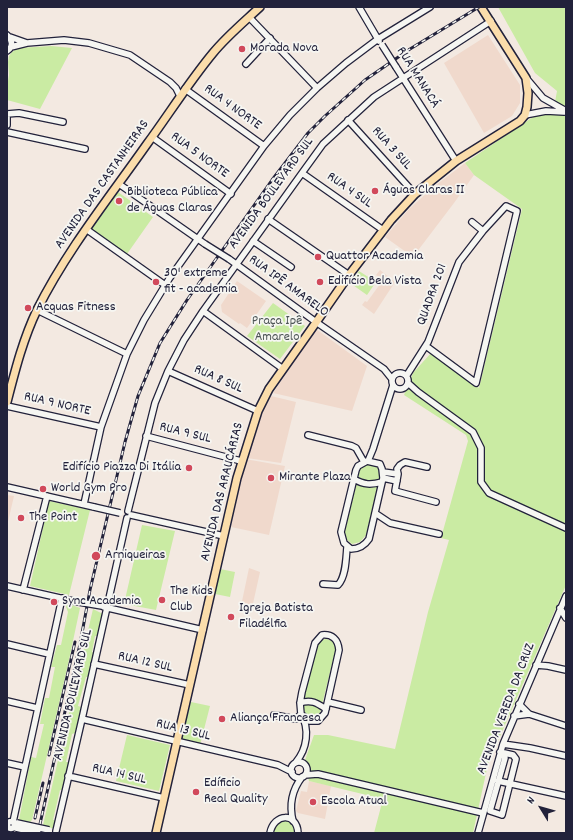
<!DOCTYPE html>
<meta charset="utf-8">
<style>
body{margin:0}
#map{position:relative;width:573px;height:840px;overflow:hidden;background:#f3e9e1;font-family:Dekko,sans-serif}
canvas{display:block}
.frame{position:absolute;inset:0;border:8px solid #22223b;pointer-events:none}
.north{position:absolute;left:521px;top:788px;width:40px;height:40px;-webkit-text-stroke:3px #f6f6f2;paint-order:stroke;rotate:307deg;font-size:11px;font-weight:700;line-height:16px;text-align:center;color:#22223b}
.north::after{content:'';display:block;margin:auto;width:14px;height:18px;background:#22223b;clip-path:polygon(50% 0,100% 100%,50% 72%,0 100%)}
</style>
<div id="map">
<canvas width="573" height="840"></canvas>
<div class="frame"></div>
<div class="north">N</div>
</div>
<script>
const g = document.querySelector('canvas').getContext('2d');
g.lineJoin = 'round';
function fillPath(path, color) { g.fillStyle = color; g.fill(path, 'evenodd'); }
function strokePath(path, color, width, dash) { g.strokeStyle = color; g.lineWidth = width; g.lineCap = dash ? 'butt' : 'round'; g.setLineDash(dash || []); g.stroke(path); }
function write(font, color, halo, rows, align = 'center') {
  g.font = font + ' Dekko,sans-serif'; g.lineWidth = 3.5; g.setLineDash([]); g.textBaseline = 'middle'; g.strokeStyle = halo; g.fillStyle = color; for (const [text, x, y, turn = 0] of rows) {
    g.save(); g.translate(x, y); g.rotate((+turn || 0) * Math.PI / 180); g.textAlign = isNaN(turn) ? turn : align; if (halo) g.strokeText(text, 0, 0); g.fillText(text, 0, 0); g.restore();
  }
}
fillPath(new Path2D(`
 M488,35L520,85V103L512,116L484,133L444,63Z
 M465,163L474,175L454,203L413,257L385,237L409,209L436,185Z
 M380,270L395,282L374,314L362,305L365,301L367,302L383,280L376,275Z
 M237,281L266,301L247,328L240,323L239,324L222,312L221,305Z
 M316,329L367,366L352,411L273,393Z
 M271,396L296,402L281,463L247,458L256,425Z
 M245,459L285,466L269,535L231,527Z
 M7,495L14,496L7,526Z
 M249,568L260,572L252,608L241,606Z
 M309,781L331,786L325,819L298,813L296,811L301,791L307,792Z`), '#f0d9cc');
fillPath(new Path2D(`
 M498,7H566V585L488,764L473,833H374L383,799L309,781L305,760L314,735H328L395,749L428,612L449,540L441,538L468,441L466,435L404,395L413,373L431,353L479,388L522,209L474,175L465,163L536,115L553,113L557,91L535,73Z
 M51,46L72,48L40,109L7,100V87L9,75L8,62L9,56L12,52L18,48Z
 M118,192L153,217L127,254L92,229Z
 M359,271L376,282L367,295L350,283Z
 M273,303L305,326L280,359L247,336Z
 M372,463L378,468L380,475L366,535L360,542L352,544L345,538V531L360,469L365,464Z
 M49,501L90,510L69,595L30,586Z
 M142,525L175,531L156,610L124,604Z
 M220,569L235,572L230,597L215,594Z
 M67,604H69L80,608L67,669L32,820L30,822L19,820L31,757L36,758L44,724H40L45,698H49L55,667H51L57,645H61L68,612L66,607Z
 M93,609L103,614L98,636H95L92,652L94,653L89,677H86L78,706L81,707L75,733L72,734L66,762H69L63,790H60L53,820H56L53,828L50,829L43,826V825Z
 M326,639L333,641L336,648L320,713C315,719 310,718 303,715L300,708L317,643L320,640Z
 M191,702L210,706L200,745L181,740Z
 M127,735L170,745L159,791L116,781Z
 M284,820L288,821L293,824L295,833H272C274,826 277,822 284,820Z`), '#caeba3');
const minor = new Path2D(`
 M359,7L379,41
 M249,17L317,88
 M7,35C13,40 13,47 7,51
 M10,37L27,43
 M11,47L27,43L64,40L89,43L130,55L170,82L176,88L180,96
 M246,64L270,38
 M396,67L456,161
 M527,79L543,98L566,111
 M185,89L264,146
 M7,114L19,113L63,122
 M7,114V125
 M525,115L546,111L564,112
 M348,120L415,194
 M7,132L85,149
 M152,137L231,194
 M302,173L383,230
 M119,184L205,244
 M268,219L349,275
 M86,229L165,285
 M253,241L291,267
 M229,259L316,322L384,369L392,379
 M37,310L127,354
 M203,311L283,369
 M426,346L476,383L517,211L506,206L483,231
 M168,371L258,411
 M392 381a8 8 0 1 1 16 0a8 8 0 1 1-16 0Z
 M407,375L428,342L459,262L483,231L472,222
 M408,383L418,392L473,432L481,448V482L489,493L566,528
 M7,406L101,427
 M308,435L352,446L356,448L364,462
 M146,436L241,461
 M367,461L380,464L382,469L383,478L369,539C365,545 359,549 351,549L344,543L341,532L356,470L358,466Z
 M368,461L373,449L393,385
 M427,467L405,462L400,465L397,469L398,474L395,491L436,502
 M383,472L398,474
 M383,478L397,481
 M354,479C364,485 371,485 382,482
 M7,487L94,507
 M84,504L101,427L127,354L144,320L169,279L264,146L290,115L317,88L346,63L378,39L430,7
 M128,511L155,403L168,371L184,340L203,311L302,173L323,144L374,97L491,21
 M375,513L390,523L439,534
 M131,515L224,536
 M323,584L338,585C346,577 346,558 347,547
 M7,586L73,601
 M23,590L47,496
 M104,607L203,630
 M560,608L566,618
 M322,635C332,634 338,639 339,650L325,713L318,721H309L301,714L300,703L302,692L315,643Z
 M7,644L49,654
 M94,664L190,685
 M536,665L548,666L566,670
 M7,701L37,708
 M328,702L361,710
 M300,703C311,699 317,703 326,709
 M519,704L529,714L566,726
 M274,715L296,719L301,714C310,729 307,749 296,762
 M514,716L529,714
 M82,719L278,765L292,772
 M503,744L530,748L566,756
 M500,752L513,755L516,759L502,815L490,811L505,758L503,755Z
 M291 770a8 8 0 1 1 16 0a8 8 0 1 1-16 0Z
 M7,763L25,767
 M305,775L318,774L483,813
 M68,776L164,798
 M498,781L566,796
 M293,821C289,805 292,790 302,777
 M7.5 825a3.5 3.5 0 1 1 7 0a3.5 3.5 0 1 1-7 0Z
 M13,822L62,598
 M56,831L82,719L127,518
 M270,833C274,813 297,812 298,833
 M478,833L503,744L566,596`);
const major = new Path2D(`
 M7,402C15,371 23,339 37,310C67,250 109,198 147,144C169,114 189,82 213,53C227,36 244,22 260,7
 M156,833L237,478L258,411L269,389L310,331L349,275L391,220L415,194L456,161L520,121L525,115L527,107L528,93L526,78L481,7`);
strokePath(minor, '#22223b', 8);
strokePath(major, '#22223b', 10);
strokePath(minor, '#f6f6f2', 5.5);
strokePath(major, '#fbddab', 7);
const rail = new Path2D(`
 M49,755L75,642
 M35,818L43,783
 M38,833L80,644L90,590L125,442L138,396L160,343L187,300L272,180L308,133L325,116L365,80L410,49L479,7`);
strokePath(rail, '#22223b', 3);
strokePath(rail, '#f6f6f2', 1.5, [4.5]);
const minorBridge = new Path2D(`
 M382,45L396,67
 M205,244L229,259
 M94,507L120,513
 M73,601L102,606
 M17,823L49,830
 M16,828L38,833`);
strokePath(minorBridge, '#22223b', 8, []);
strokePath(minorBridge, '#f6f6f2', 5.5);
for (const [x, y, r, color] of [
 [242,49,4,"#d1495b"],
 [375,191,4,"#d1495b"],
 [119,201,4,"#d1495b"],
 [318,257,4,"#d1495b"],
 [156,282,4,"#d1495b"],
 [320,282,4,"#d1495b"],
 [28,308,4,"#d1495b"],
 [189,468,4,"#d1495b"],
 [271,478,4,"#d1495b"],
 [43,489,4,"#d1495b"],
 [21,518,4,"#d1495b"],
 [96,556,5,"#d1495b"],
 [162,600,4,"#d1495b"],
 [54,602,4,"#d1495b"],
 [231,617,4,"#d1495b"],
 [222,719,4,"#d1495b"],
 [196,792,4,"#d1495b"],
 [313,802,4,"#d1495b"]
]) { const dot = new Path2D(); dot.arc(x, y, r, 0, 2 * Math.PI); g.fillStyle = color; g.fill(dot); strokePath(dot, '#f6f6f2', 1.5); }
write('14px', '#22223b', '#f6f6f2', [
 ["Morada Nova",250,49],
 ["Águas Claras II",383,191],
 ["Biblioteca Pública",127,193],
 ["de Águas Claras",127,209],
 ["Quattor Academia",326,257],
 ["30' extreme",164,274],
 ["fit - academia",164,290],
 ["Edifício Bela Vista",328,282],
 ["Acquas Fitness",36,308],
 ["Edifício Piazza Di Itália",181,468,"right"],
 ["Mirante Plaza",279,478],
 ["World Gym Pro",51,489],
 ["The Point",29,518],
 ["Arniqueiras",105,556],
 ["The Kids",170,592],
 ["Club",170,608],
 ["Sync Academia",62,602],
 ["Igreja Batista",239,609],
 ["Filadélfia",239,625],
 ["Aliança Francesa",230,719],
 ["Edíficio",204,784],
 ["Real Quality",204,800],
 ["Escola Atual",321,802]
], 'left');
write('14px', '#22223b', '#f6f6f2', [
 ["RUA MANACÁ",417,78,58],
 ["RUA 4 NORTE",232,108,36],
 ["RUA 3 SUL",391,149,48],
 ["RUA 5 NORTE",199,156,36],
 ["AVENIDA DAS CASTANHEIRAS",103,185,-55],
 ["RUA 4 SUL",349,191,35],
 ["AVENIDA BOULEVARD SUL",272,194,-54],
 ["RUA IPÊ AMARELO",288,287,36],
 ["QUADRA 201",433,295,-70],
 ["RUA 8 SUL",218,380,24],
 ["RUA 9 NORTE",57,405,13],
 ["RUA 9 SUL",185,434,14],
 ["AVENIDA DAS ARAUCÁRIAS",223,492,-76],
 ["RUA 12 SUL",145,663,13],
 ["AVENIDA BOULEVARD SUL",74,695,-77],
 ["AVENIDA VEREDA DA CRUZ",507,709,-69],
 ["RUA 13 SUL",183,731,14],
 ["RUA 14 SUL",119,775,13]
]);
write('14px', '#4c5455', '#f6f6f2', [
 ["Praça Ipê",277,322],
 ["Amarelo",277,338]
]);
</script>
